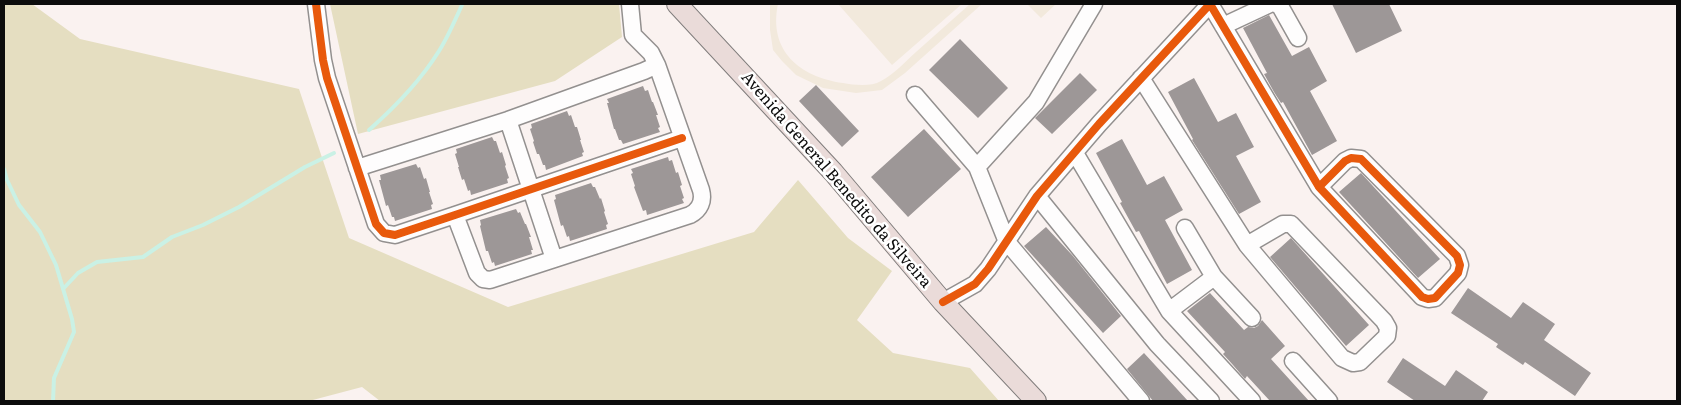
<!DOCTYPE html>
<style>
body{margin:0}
#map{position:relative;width:1681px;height:405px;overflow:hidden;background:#faf2f0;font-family:Literata,serif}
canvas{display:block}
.frame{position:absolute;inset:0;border:5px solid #0c0c0c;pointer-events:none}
</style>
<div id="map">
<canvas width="1681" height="405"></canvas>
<div class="frame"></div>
</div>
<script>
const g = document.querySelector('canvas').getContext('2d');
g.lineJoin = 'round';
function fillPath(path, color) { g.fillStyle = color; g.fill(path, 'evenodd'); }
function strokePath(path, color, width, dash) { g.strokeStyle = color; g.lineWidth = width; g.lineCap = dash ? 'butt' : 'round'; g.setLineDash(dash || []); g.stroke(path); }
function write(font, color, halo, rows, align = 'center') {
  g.font = font + ' Literata,serif'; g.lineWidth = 5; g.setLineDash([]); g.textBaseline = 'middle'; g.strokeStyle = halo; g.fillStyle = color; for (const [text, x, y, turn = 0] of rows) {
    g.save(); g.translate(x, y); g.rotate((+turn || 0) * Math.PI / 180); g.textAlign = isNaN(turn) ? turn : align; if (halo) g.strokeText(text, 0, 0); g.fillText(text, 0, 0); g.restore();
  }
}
fillPath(new Path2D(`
 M4,4H32L80,39L299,89L349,238L508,307L754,232L798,180L848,238L892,271L857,320L893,353L970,368L999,401H380L362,387L309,401H4Z
 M330,4H619L622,37L555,81L358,134Z`), '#e5dec1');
fillPath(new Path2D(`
 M770,4H778C768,51 800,77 843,83C854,85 871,87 881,81C894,74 905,62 916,52C934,36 952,20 970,4H982L905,73L882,90L856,93L823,88L796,75L782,61L773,50L770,30Z
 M838,4H962L892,65Z
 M1027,4H1056L1041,18Z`), '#f2e9dc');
strokePath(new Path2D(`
 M369,130C395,107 421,80 439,51C448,37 455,20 462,5
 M4,169L7,180L19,205L40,232L56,265L72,319L74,332L54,378L53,401
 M63,289L78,273L97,262L143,257L172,237L203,225L239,207L305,167L334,153`), '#caf1e5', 4);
fillPath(new Path2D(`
 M1332,4H1389L1402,31L1356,53Z
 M1269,15L1292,56L1309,47L1327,81L1310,91L1337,141L1312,155L1283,102L1281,103L1274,92L1264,74L1267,73L1243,28Z
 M960,39L1008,88L978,118L929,70Z
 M1080,73L1097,90L1052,134L1035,118Z
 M1194,78L1218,122L1236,113L1254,147L1236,156L1261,202L1239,214L1192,140L1193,139L1168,92Z
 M816,85L859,131L842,147L799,101Z
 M643,86L645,91L648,90L652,102H653L658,115H656L660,127L658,128L660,132L623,144L621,140H619L615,129H614L607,103H609L607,99Z
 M567,111L569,116L571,115L575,127H577L581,140H580L584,152L582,153L583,156L546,170L545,165H543L539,154H537L533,142L534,141L530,129L532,128L531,124Z
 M924,129L961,169L908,217L871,177Z
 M492,137L494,141H496L500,153L502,152L506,165L505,166L509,178L507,179L508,183L471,195L470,190L468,191L464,179L462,180L458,167H459L455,154L457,153L456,149Z
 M1122,139L1147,185L1164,176L1183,210L1165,220L1192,270L1167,284L1139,231L1136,232L1120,203L1122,202L1096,153Z
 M668,157L669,161L672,160L676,173L678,172L682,185L680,186L684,198L682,199L684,203L647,215L646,210L643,211L634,187L635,186L631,174L633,173L631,169Z
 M416,164L418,168L420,167L424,179L426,178L430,192H429L433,204L431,205L432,209L395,221L394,217H392L388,205L386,206L379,180H381L380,175Z
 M1361,173L1440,259L1418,278L1339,192Z
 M591,183L593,187H595L600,199L601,198L605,211L604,212L608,224L606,225L607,229L570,241L569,236L567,237L563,225L561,226L554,200L556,199L555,195Z
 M516,209L518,213L520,212L525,224H526L531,237H529L533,250H531L532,254L495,266L494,262L492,263L488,251H486L480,226L481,225L480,220Z
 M1046,227L1073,256L1121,316L1103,333L1024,246Z
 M1291,238L1369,325L1346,346L1270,257Z
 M1468,288L1511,318L1523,302L1555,324L1544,340L1591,373L1575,396L1525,362L1523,365L1496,347L1498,344L1451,313Z
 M1210,293L1244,330L1248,327L1254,328L1258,326L1262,320L1285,346L1271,359L1309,401H1270L1247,376L1245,379L1233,365L1223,354L1225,352L1187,311Z
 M1144,353L1188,401H1153L1127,369Z
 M1403,358L1445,386L1456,370L1488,392L1482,401H1415L1387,382Z`), '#9d9797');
const minor = new Path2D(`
 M316,4L323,60L327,78L376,224L384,233L395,235L455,215L682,138
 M1276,4L1280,6L1298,38
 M1223,26L1270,4
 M1141,78L1247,245L1342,358L1353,363L1360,362L1387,336L1388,328L1384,321L1291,224H1283L1247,245
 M915,95L977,167L1007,242L1141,401
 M508,120L554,259
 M1075,153L1169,311L1252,401
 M977,167L1036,102L1094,4
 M357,168L508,120L644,71L657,65
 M1037,196L1157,344L1211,401
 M455,215L477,273L483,279L490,280L690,215C700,210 704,201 701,190L657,65L651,53L633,35L630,4
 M1185,228L1214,277L1252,318
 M943,302L975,284L988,269L1037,196L1099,124L1210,4L1319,187L1422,297L1428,299L1435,298L1458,273L1460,265L1457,256L1361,159L1351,158L1345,161L1319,187
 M1169,311L1214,277
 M1293,361L1329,401`);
const major = new Path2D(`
 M677,4L833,172L943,302L1036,401`);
strokePath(minor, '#93908f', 19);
strokePath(major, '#807d7c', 22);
strokePath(minor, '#fefdfd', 16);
strokePath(major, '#eadbd9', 20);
strokePath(new Path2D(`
 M316,4L323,60L327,78L376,224L384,233L395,235L455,215L682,138
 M943,302L975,284L988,269L1037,196L1099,124L1210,4L1319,187L1422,297L1428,299L1435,298L1458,273L1460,265L1457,256L1361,159L1351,158L1345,161L1319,187`), '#e8590c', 8);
write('16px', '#0c0c0c', '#fff', [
 ["Avenida General Benedito da Silveira",836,180,49]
]);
</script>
